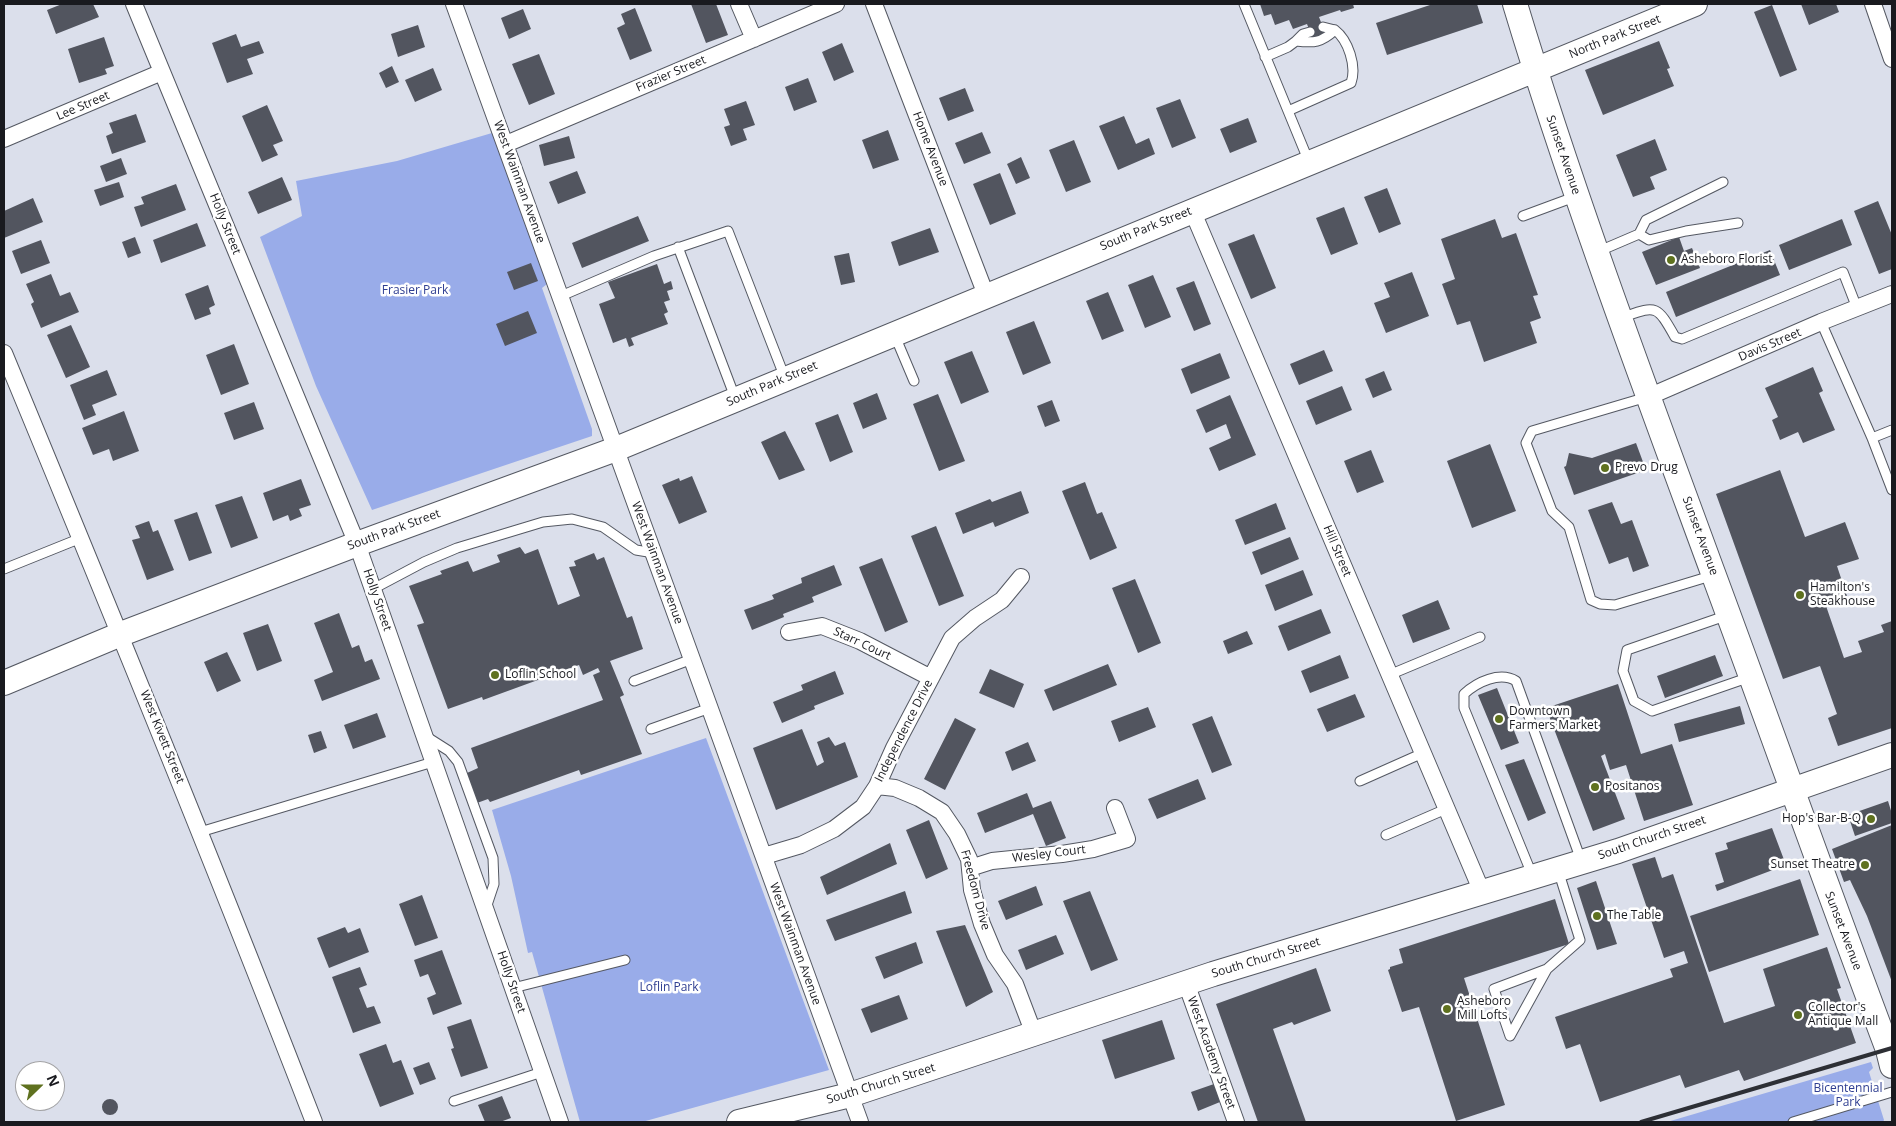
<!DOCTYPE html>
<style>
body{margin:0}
#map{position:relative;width:1896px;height:1126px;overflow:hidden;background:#dbdfeb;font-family:"Open Sans",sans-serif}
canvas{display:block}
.frame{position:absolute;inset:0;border:5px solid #191a1f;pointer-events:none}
.north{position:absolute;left:15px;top:1061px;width:50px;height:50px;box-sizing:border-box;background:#fff;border:1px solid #a3a3a5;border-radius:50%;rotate:68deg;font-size:14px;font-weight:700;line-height:20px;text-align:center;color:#191a1f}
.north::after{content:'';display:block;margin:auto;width:18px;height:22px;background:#5f711f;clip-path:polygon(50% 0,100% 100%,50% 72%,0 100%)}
</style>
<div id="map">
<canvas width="1896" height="1126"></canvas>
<div class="frame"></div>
<div class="north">N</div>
</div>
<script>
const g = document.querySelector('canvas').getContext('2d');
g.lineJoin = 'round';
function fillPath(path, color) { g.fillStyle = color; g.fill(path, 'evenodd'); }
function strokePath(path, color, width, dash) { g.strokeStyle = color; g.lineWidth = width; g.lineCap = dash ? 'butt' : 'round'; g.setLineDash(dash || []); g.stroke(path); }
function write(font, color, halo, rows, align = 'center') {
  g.font = font + ' "Open Sans",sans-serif'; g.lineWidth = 5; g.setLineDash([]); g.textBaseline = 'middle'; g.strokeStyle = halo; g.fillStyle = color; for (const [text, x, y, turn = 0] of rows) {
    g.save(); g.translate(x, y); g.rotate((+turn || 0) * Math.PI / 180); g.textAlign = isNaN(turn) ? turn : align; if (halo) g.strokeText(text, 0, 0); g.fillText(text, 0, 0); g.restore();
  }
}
fillPath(new Path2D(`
 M492,133L547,284L542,288L592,429V436L372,510L316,386L260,237L302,216L296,181L397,161Z
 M706,738L829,1070L642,1122H580L532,952L528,953L511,876L492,810Z
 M1871,1062L1873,1068L1869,1072L1884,1120L1883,1122H1667Z`), '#99ace9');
fillPath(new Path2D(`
 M62,4H93L99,17L56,34L47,10Z
 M691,4H716L728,35L706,43Z
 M1260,4H1353L1354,8L1341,12L1340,10L1319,17L1328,40L1315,45L1307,24L1293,29L1289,20L1275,25L1271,14L1264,16Z
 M1433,4H1477L1483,23L1387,55L1376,23Z
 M1801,4H1836L1839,12L1809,25Z
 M1772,5L1797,70L1780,77L1754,12Z
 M635,8L652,51L630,60L617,28L625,24L621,14Z
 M523,9L531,29L509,39L501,18Z
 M418,25L425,47L398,57L391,34Z
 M236,34L241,47L259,41L264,53L247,59L253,74L227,83L212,43Z
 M104,37L114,66L105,69L107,74L79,83L68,49Z
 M1659,41L1670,68L1667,69L1674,86L1603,115L1585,70Z
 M842,43L854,72L834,81L822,52Z
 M539,54L555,94L529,105L512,64Z
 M392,66L399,82L386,88L379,73Z
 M433,68L442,90L415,102L405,80Z
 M808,78L817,102L794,111L785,87Z
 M965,88L974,111L948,121L939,98Z
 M1180,99L1196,138L1172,148L1156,108Z
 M746,101L755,125L743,129L747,140L731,146L724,127L730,125L724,109Z
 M267,105L283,141L273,145L278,155L262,162L242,116Z
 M136,114L146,142L112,154L106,136L113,133L109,123Z
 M1124,116L1136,144L1149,138L1155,154L1118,170L1099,126Z
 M1248,118L1257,142L1230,153L1220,129Z
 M888,130L899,160L873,169L862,140Z
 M982,132L991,153L964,164L955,143Z
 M569,136L575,158L544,166L539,145Z
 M1655,139L1667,170L1650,177L1655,189L1633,197L1616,155Z
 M1074,140L1091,182L1066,192L1049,150Z
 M1021,157L1030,178L1016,184L1007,164Z
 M121,158L127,174L106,182L100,166Z
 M577,171L586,193L558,204L549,182Z
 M1000,173L1016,214L990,225L973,184Z
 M282,177L292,200L258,214L248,192Z
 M119,182L124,197L100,206L94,190Z
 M176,184L186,210L141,227L134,207L144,204L141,197Z
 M1387,188L1401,224L1379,233L1364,197Z
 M33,198L43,222L4,238V211Z
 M1878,201L1892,235V269L1879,274L1854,211Z
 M1344,207L1358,244L1331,255L1316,218Z
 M638,216L649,241L582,268L572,243Z
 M1495,219L1502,238L1516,233L1538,295L1533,296L1541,318L1530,322L1537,343L1484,362L1470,321L1457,325L1442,284L1455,279L1441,239Z
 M1842,219L1852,245L1789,270L1779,245Z
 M197,223L206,246L161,263L153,240Z
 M930,228L939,252L899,266L891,242Z
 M1254,234L1276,288L1251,299L1228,244Z
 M135,237L141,253L128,258L122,242Z
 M1679,237L1684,251L1692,248L1700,268L1656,285L1642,252Z
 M41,240L50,263L21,274L12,251Z
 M1770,250L1780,275L1676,317L1666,292Z
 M849,253L855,282L841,285L834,256Z
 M531,263L538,281L514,290L507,272Z
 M657,264L664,284L671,281L673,289L667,291L670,300L664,302L668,312L664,314L668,324L631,338L634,345L629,347L626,338L613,343L599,304L615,298L608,282Z
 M1412,272L1429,316L1386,333L1374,303L1390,297L1384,283Z
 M51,274L60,296L70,292L79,312L41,328L31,304L34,302L26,284Z
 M1153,275L1171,317L1145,328L1128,285Z
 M1194,281L1211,324L1194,331L1176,288Z
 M208,285L215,305L209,308L211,314L195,320L185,294Z
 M1108,292L1124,331L1102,340L1086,301Z
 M528,311L537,333L505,346L496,324Z
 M1034,321L1051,363L1023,375L1006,332Z
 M71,325L90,367L66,378L47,335Z
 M234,344L249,384L221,395L206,355Z
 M1324,350L1333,371L1299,385L1290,364Z
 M972,351L989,392L961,404L944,362Z
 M1220,353L1230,378L1191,394L1181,369Z
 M1813,367L1823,391L1819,393L1835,430L1803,443L1798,432L1780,440L1772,420L1778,417L1765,388Z
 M107,370L117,395L92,405L96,415L84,420L70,385Z
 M1384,371L1392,390L1373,398L1365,379Z
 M1342,386L1352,410L1316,425L1306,401Z
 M877,393L887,419L863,429L853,403Z
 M938,394L965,461L939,471L913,404Z
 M1230,395L1256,455L1219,471L1209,448L1231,438L1226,424L1206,433L1196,410Z
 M1052,400L1060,421L1045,427L1037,406Z
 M254,402L264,429L234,440L224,413Z
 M124,411L139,451L113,461L109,449L93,455L82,428Z
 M838,414L853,452L830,462L815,423Z
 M785,431L805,470L779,480L761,442Z
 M1636,443L1646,470L1574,495L1564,467L1566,466L1569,453L1592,458Z
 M1490,444L1516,511L1472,528L1447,461Z
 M1371,450L1384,482L1357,493L1344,461Z
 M1780,470L1805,537L1845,522L1859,559L1837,566L1847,596L1825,603L1844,658L1862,652L1858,641L1884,632L1881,625L1892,621V728L1838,746L1828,718L1837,714L1820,666L1783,679L1716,494Z
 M692,476L707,512L679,524L662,485L679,478L680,481Z
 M301,479L311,505L299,509L302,516L290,521L288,515L273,521L263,493Z
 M1085,482L1097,514L1102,512L1117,548L1090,560L1062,491Z
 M1021,491L1029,513L995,527L993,522L963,534L955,513L990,499L992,502Z
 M242,496L258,538L231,548L215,505Z
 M1612,502L1621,524L1632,520L1649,566L1633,572L1628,557L1609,564L1588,510Z
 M1276,503L1286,529L1245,545L1235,520Z
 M197,512L212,553L189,561L174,520Z
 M149,521L153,532L158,530L174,570L147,580L132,540L140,538L135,526Z
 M936,526L964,596L939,606L911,536Z
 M1290,537L1299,559L1261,575L1252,552Z
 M520,547L525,554L538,549L558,605L580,596L569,567L576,566L574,561L594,553L597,560L604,557L627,618L632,616L643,649L610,661L624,695L620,697L642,754L581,775L579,770L490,802L488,799L477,803L467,773L478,768L471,748L603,700L593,675L600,672L598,668L583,675L579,665L483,700L482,697L448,709L417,625L424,623L409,586L442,574L440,571L468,561L473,572L500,562L497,555Z
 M882,558L908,622L885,632L859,567Z
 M834,565L842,585L812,597L814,602L783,614L784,617L752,630L744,610L774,599L772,595L802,583L801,578Z
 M1303,570L1313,595L1275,611L1265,585Z
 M1135,579L1161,643L1138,653L1112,588Z
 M1438,600L1450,629L1413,643L1402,615Z
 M1321,609L1331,633L1288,651L1278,626Z
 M339,613L352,648L359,645L365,662L372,659L380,679L322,701L314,680L333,672L314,623Z
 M268,624L282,661L257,671L243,633Z
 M1247,631L1253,644L1228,654L1223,641Z
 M227,652L241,681L217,692L204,662Z
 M1340,655L1349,678L1310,693L1301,671Z
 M1715,655L1723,676L1665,698L1657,676Z
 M1108,664L1117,685L1053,711L1044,690Z
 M990,669L1024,684L1014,708L979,693Z
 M835,671L844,694L814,706L815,709L782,723L773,702L803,690L801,685Z
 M1618,684L1641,754L1672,744L1693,805L1644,821L1626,765L1610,770L1605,754L1601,756L1625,819L1593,831L1546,708Z
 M1497,688L1519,743L1501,750L1478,695Z
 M1355,694L1365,717L1327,732L1317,709Z
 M1740,706L1745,724L1679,742L1674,724Z
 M1148,707L1156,727L1119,742L1111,721Z
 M377,713L386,737L353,749L344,725Z
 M1212,716L1232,765L1212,773L1192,724Z
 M955,718L976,729L945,790L924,779Z
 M802,729L817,766L824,762L817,742L829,737L835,746L845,742L858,777L776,810L753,748Z
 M321,731L327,748L314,753L308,735Z
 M1028,742L1036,761L1012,771L1005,752Z
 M1524,759L1546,813L1528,821L1505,765Z
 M1198,779L1206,799L1157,819L1148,799Z
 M1027,793L1033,808L1051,801L1066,838L1046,846L1033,814L985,833L977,813Z
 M1888,801L1892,814V823L1855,836L1848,815Z
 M929,820L948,869L926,879L906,830Z
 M1892,825V982L1867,916L1850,880L1844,882L1832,849Z
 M1772,828L1786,865L1717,891L1715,885L1724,882L1715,853L1728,849L1726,843Z
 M890,843L897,864L827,895L820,877Z
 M1655,857L1662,878L1673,874L1724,1023L1775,1006L1763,969L1827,947L1841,988L1837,989L1856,1043L1744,1081L1739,1070L1685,1088L1680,1075L1600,1102L1580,1044L1566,1049L1555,1017L1673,977L1670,969L1688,963L1684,951L1664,958L1632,864Z
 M1800,879L1819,935L1709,972L1690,916Z
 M1596,881L1617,944L1597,950L1577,888Z
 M1036,886L1043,905L1006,920L998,901Z
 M905,891L912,913L835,941L826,920Z
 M1090,891L1118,960L1091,971L1063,901Z
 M422,895L438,938L415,946L399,904Z
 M1555,899L1569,944L1464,978L1505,1105L1456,1121L1419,1007L1402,1012L1388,970L1390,969V967L1403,963L1399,949Z
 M965,925L993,992L966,1007L936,931Z
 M345,927L348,933L360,928L369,952L329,968L317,938Z
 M1056,935L1064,954L1026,970L1018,950Z
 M916,942L923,963L884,979L875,957Z
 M442,950L462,1004L433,1015L427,998L436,994L428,974L420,977L414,960Z
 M360,967L367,985L359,988L367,1008L374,1006L381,1023L353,1033L332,977Z
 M1316,968L1331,1011L1294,1025L1292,1022L1273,1029L1306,1122H1258L1216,1004Z
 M899,995L908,1019L871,1033L861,1009Z
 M471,1019L488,1068L461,1077L451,1049L454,1048L447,1027Z
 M1162,1020L1175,1059L1115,1079L1102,1040Z
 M386,1044L393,1063L401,1060L414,1094L380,1107L359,1054Z
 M429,1062L436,1079L420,1085L413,1068Z
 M1214,1084L1220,1102L1198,1111L1191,1092Z
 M502,1096L511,1118L500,1122H485L478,1105Z
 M102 1107a8 8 0 1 1 16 0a8 8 0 1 1-16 0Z`), '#52555f');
const lane = new Path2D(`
 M1244,4L1309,162
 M1323,27L1335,30
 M1296,41L1303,34L1310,32
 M1265,57L1288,47L1296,41C1314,43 1321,43 1335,30C1348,40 1357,66 1351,83L1288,111
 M1523,216L1577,196
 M1639,234L1649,240L1686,231L1738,223
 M678,247L736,400
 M1597,252L1639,234L1646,220L1723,182
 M561,296L654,256L728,231L785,378
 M1620,318C1656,306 1656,303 1675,337L1682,339L1843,272L1857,308
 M1821,322L1872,438L1892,490
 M895,336L914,381
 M1647,397L1532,431L1526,443L1552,511L1569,527L1591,600L1600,604L1615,605L1714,575
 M1872,438L1892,430
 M4,569L81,538
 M373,589L424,562L457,548L543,522L572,519L603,527L636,550L654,553
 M1728,615L1627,650L1623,671L1634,701L1652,711L1750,677
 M1389,675L1480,637
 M634,681L692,659
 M651,729L710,708
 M427,737L449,751L458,762L493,858L494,884L486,908
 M1360,781L1423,753
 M200,832L433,762
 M1386,835L1446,809
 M1533,877L1464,708V694C1477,682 1500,671 1516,681L1581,860
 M1547,969L1510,1036L1494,989Z
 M1547,969L1580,940L1558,870
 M513,988L625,960
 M454,1101L542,1072
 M1793,1122L1892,1092`);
const street = new Path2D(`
 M134,4L357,544L560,1122
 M454,4L860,1122
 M739,4L754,39
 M874,4L986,295
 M1873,4L1892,59
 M4,139L162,72
 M506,144L836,4
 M1192,210L1482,892
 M4,353C110,609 214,864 314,1122
 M1648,397L1821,322L1892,294
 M789,632L822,626L860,641L931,678
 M877,786L895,788L919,798L942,812L957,834L969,859L972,890L982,924L995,955L1015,984L1034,1034
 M764,856L801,845L834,829L863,807L877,786L894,748L952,638L975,618L1002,600L1021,577
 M970,868L992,861L1062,854L1093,849L1127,839L1115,808
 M1186,983L1236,1122`);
const secondary = new Path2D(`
 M1515,4C1573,196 1644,385 1713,573C1772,732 1828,891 1888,1050L1892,1066
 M4,683L121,634L357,544L616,449L1695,4
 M739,1122L850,1095L1213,974L1618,851L1892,755`);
strokePath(lane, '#545862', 11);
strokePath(street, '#545862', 18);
strokePath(secondary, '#545862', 26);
strokePath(lane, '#fff', 9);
strokePath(street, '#fff', 16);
strokePath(secondary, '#fff', 24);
strokePath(new Path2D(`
 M1641,1122L1892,1048`), '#2d2f35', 4);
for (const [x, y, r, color] of [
 [1671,260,5,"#5f711f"],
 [1605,468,5,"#5f711f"],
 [1800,595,5,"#5f711f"],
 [495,675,5,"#5f711f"],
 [1499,719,5,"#5f711f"],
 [1595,787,5,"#5f711f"],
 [1871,819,5,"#5f711f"],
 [1865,865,5,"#5f711f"],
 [1597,916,5,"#5f711f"],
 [1447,1009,5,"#5f711f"],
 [1798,1015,5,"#5f711f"]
]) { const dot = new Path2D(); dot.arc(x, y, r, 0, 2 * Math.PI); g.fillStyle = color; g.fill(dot); strokePath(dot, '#fff', 2); }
write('12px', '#191a1f', '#fff', [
 ["North Park Street",1615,37,-22],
 ["Frazier Street",671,74,-23],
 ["Lee Street",83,106,-23],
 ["Home Avenue",930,149,69],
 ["Sunset Avenue",1563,155,71],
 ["West Wainman Avenue",519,182,70],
 ["Holly Street",225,224,68],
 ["South Park Street",1146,229,-22],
 ["Davis Street",1770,345,-23],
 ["South Park Street",772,384,-23],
 ["South Park Street",394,530,-20],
 ["Sunset Avenue",1700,536,70],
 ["Hill Street",1337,551,67],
 ["West Wainman Avenue",657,563,70],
 ["Holly Street",377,600,71],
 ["Starr Court",862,644,25],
 ["Independence Drive",904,731,-63],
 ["West Kivett Street",162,737,68],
 ["South Church Street",1652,838,-19],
 ["Wesley Court",1049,854,-7],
 ["Freedom Drive",975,890,75],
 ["Sunset Avenue",1843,931,69],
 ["West Wainman Avenue",795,944,70],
 ["South Church Street",1266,958,-17],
 ["Holly Street",511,982,71],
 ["West Academy Street",1211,1053,70],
 ["South Church Street",881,1084,-17]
]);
write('12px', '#191a1f', '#fff', [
 ["Asheboro Florist",1681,260],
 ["Prevo Drug",1615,468],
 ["Hamilton's",1810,588],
 ["Steakhouse",1810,602],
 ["Loflin School",505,675],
 ["Downtown",1509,712],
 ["Farmers Market",1509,726],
 ["Positanos",1605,787],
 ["Hop's Bar-B-Q",1861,819,"right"],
 ["Sunset Theatre",1855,865,"right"],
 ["The Table",1607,916],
 ["Asheboro",1457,1002],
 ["Mill Lofts",1457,1016],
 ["Collector's",1808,1008],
 ["Antique Mall",1808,1022]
], 'left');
write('12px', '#2f3e91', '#fff', [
 ["Frasier Park",415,291],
 ["Loflin Park",669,988],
 ["Bicentennial",1848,1089],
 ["Park",1848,1103]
]);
</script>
